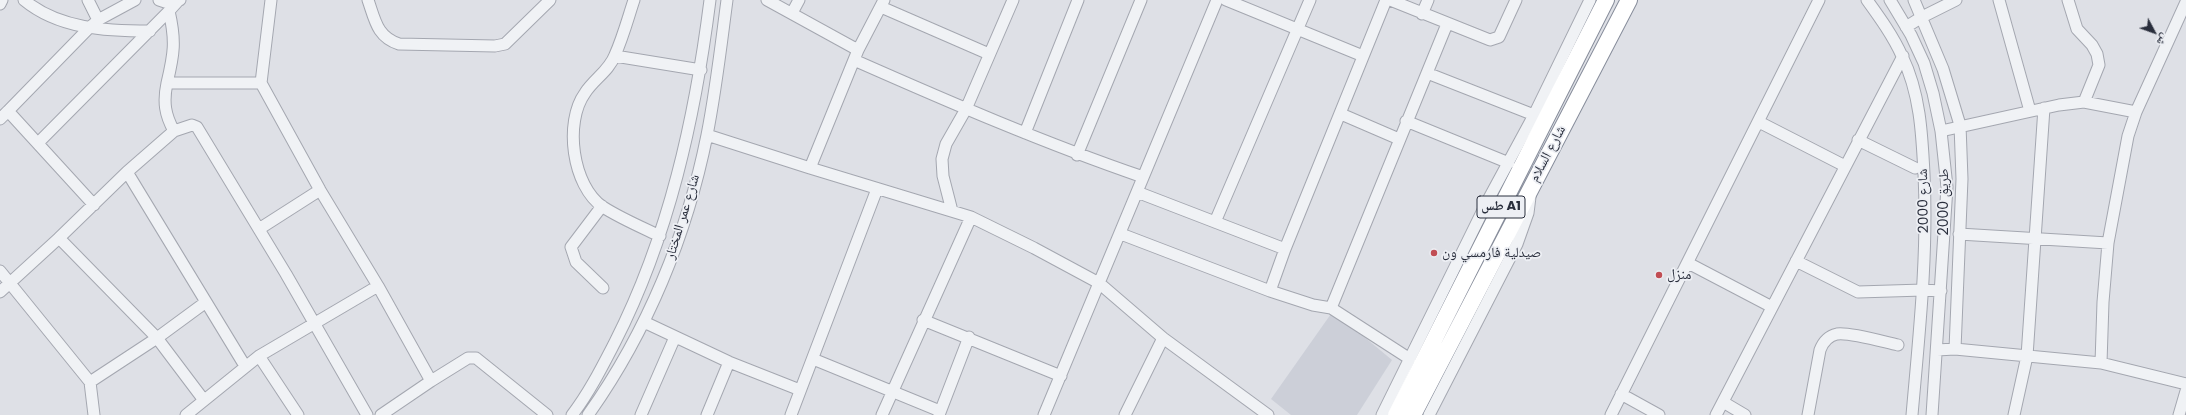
<!DOCTYPE html>
<meta charset="utf-8">
<style>
body{margin:0}
#map{position:relative;width:2186px;height:415px;overflow:hidden;background:#dee0e6;font-family:Poppins,"Noto Naskh Arabic",sans-serif}
canvas{display:block}
.north{position:absolute;left:2134px;top:12px;width:40px;height:40px;-webkit-text-stroke:3px #edeff4;paint-order:stroke;rotate:131deg;font-size:11px;font-weight:700;line-height:16px;text-align:center;color:#292e3c}
.north::after{content:'';display:block;margin:auto;width:14px;height:18px;background:#292e3c;clip-path:polygon(50% 0,100% 100%,50% 72%,0 100%)}
</style>
<div id="map">
<canvas width="2186" height="415"></canvas>
<div class="north">ش</div>
</div>
<script>
const g = document.querySelector('canvas').getContext('2d');
g.lineJoin = 'round';
function fillPath(path, color) { g.fillStyle = color; g.fill(path, 'evenodd'); }
function strokePath(path, color, width, dash) { g.strokeStyle = color; g.lineWidth = width; g.lineCap = dash ? 'butt' : 'round'; g.setLineDash(dash || []); g.stroke(path); }
function write(font, color, halo, rows, align = 'center') {
  g.font = font + ' Poppins,"Noto Naskh Arabic",sans-serif'; g.lineWidth = 3.5; g.setLineDash([]); g.textBaseline = 'middle'; g.strokeStyle = halo; g.fillStyle = color; for (const [text, x, y, turn = 0] of rows) {
    g.save(); g.translate(x, y); g.rotate((+turn || 0) * Math.PI / 180); g.textAlign = isNaN(turn) ? turn : align; if (halo) g.strokeText(text, 0, 0); g.fillText(text, 0, 0); g.restore();
  }
}
fillPath(new Path2D(`
 M1333,311L1392,360L1357,415H1291L1271,399Z`), '#cccfd8');
const minor = new Path2D(`
 M24,0C59,29 106,31 150,31
 M88,0L98,20
 M159,0L168,3L180,0
 M271,0L261,83L320,190L378,286L431,381L381,415
 M368,0C375,20 377,37 399,44L495,46L505,44L550,0
 M634,0C628,18 623,37 615,55C609,71 594,79 585,93C564,122 572,186 603,207C620,218 641,227 660,236
 M767,0L858,50L884,0
 M1226,0L1363,56
 M1390,0L1490,40L1499,37L1516,0
 M1867,0C1880,18 1893,36 1902,56C1920,93 1922,133 1924,174C1928,255 1919,335 1912,415
 M1890,0L1911,35L1924,63L1933,93L1941,131L1947,187L1932,415
 M1914,0L1943,69L1960,125L1962,179L1955,349
 M1999,0L2030,111
 M2068,0L2077,29L2092,45L2097,54L2099,65L2084,102
 M0,4L2,0
 M881,7L989,54
 M792,13L799,0
 M1422,14L1428,0
 M1906,27L1922,17L1956,0
 M858,50L810,168L971,217L1034,248L1099,283L1163,338L1268,415
 M615,56L701,70
 M854,60C949,102 1044,143 1143,177
 M1427,73L1447,24
 M167,83C174,54 176,41 169,11L178,1
 M1341,114L1399,139
 M0,119L8,111
 M1406,121L1509,163
 M1759,122L1845,166
 M174,131C165,115 163,102 167,83H261
 M1941,131L2059,105L2084,102L2136,112L2186,2
 M1025,133L1078,0
 M707,135L810,168
 M1858,140L1915,168
 M38,143L169,11
 M1077,155L1141,0
 M127,172L245,366
 M1137,192L1285,249
 M94,205L8,111L89,28L98,20L135,0
 M602,206L571,247L576,262L603,288
 M952,211L943,176L942,159L946,144L966,109L1013,0
 M1215,222L1310,0
 M259,229L320,190
 M1121,234L1270,291L1313,305L1331,308L1410,359
 M1959,234L2108,243
 M59,238L157,338L203,399
 M1796,261L1858,292L1923,290L1941,291
 M1688,263L1772,307
 M0,271L90,382L94,415
 M1270,291L1285,249L1386,0
 M0,292L59,238L127,172L174,131L192,125L197,127L286,274L367,415
 M1331,308L1427,73L1534,115
 M923,320L1061,376
 M644,322L729,362L800,390
 M1937,350L1955,349L2101,363L2186,384
 M259,356L298,415
 M813,359L940,411
 M2101,363L2103,302L2108,243L2128,136L2136,112
 M431,381L468,358H476L547,415
 M90,382L157,338L206,302
 M1621,394L1659,415
 M1723,402L1745,415
 M186,415L259,356L378,286
 M572,415C589,393 602,367 615,342C669,236 695,118 710,0
 M588,415C647,332 687,235 707,135C716,90 721,45 727,0
 M641,415L675,337
 M707,415L729,362
 M791,415L877,189
 M882,415L971,217
 M939,415L969,337
 M1044,415L1217,0
 M1125,415L1163,338
 M1382,415L1488,200L1534,115L1590,0
 M1429,415L1517,244L1528,213L1530,197
 M1611,415L1819,0
 M1716,415L1903,56
 M1808,415L1820,350C1823,342 1828,336 1837,334C1850,332 1884,342 1898,345
 M2014,415L2027,356L2044,108
 M2179,415L2186,391`);
const highway = new Path2D(`
 M1396,415L1606,0
 M1413,415L1629,0`);
strokePath(minor, '#a4a7b0', 13);
strokePath(highway, '#878d9b', 18);
strokePath(minor, '#f0f2f5', 11);
strokePath(highway, '#fff', 16);
for (const [x, y, r, color] of [
 [1434,253,4,"#c14d53"],
 [1659,275,4,"#c14d53"]
]) { const dot = new Path2D(); dot.arc(x, y, r, 0, 2 * Math.PI); g.fillStyle = color; g.fill(dot); strokePath(dot, '#edeff4', 1.5); }
for (const [x, y, w] of [
 [1501,207,48]
]) { const box = new Path2D(); box.roundRect(x - w / 2, y - 11, w, 22, 3); g.fillStyle = '#edeff4'; g.fill(box); strokePath(box, '#292e3c', 1); }
write('bold 13px', '#292e3c', null, [
 ["طس A1",1501,207]
]);
write('14px', '#292e3c', '#edeff4', [
 ["شارع السلام",1548,154,-62],
 ["شارع 2000",1924,201,-91],
 ["طريق 2000",1944,202,-90],
 ["شارع عمر المختار",683,217,-73]
]);
write('14px', '#292e3c', '#edeff4', [
 ["صيدلية فارمسي ون",1442,253],
 ["منزل",1667,275]
], 'left');
</script>
